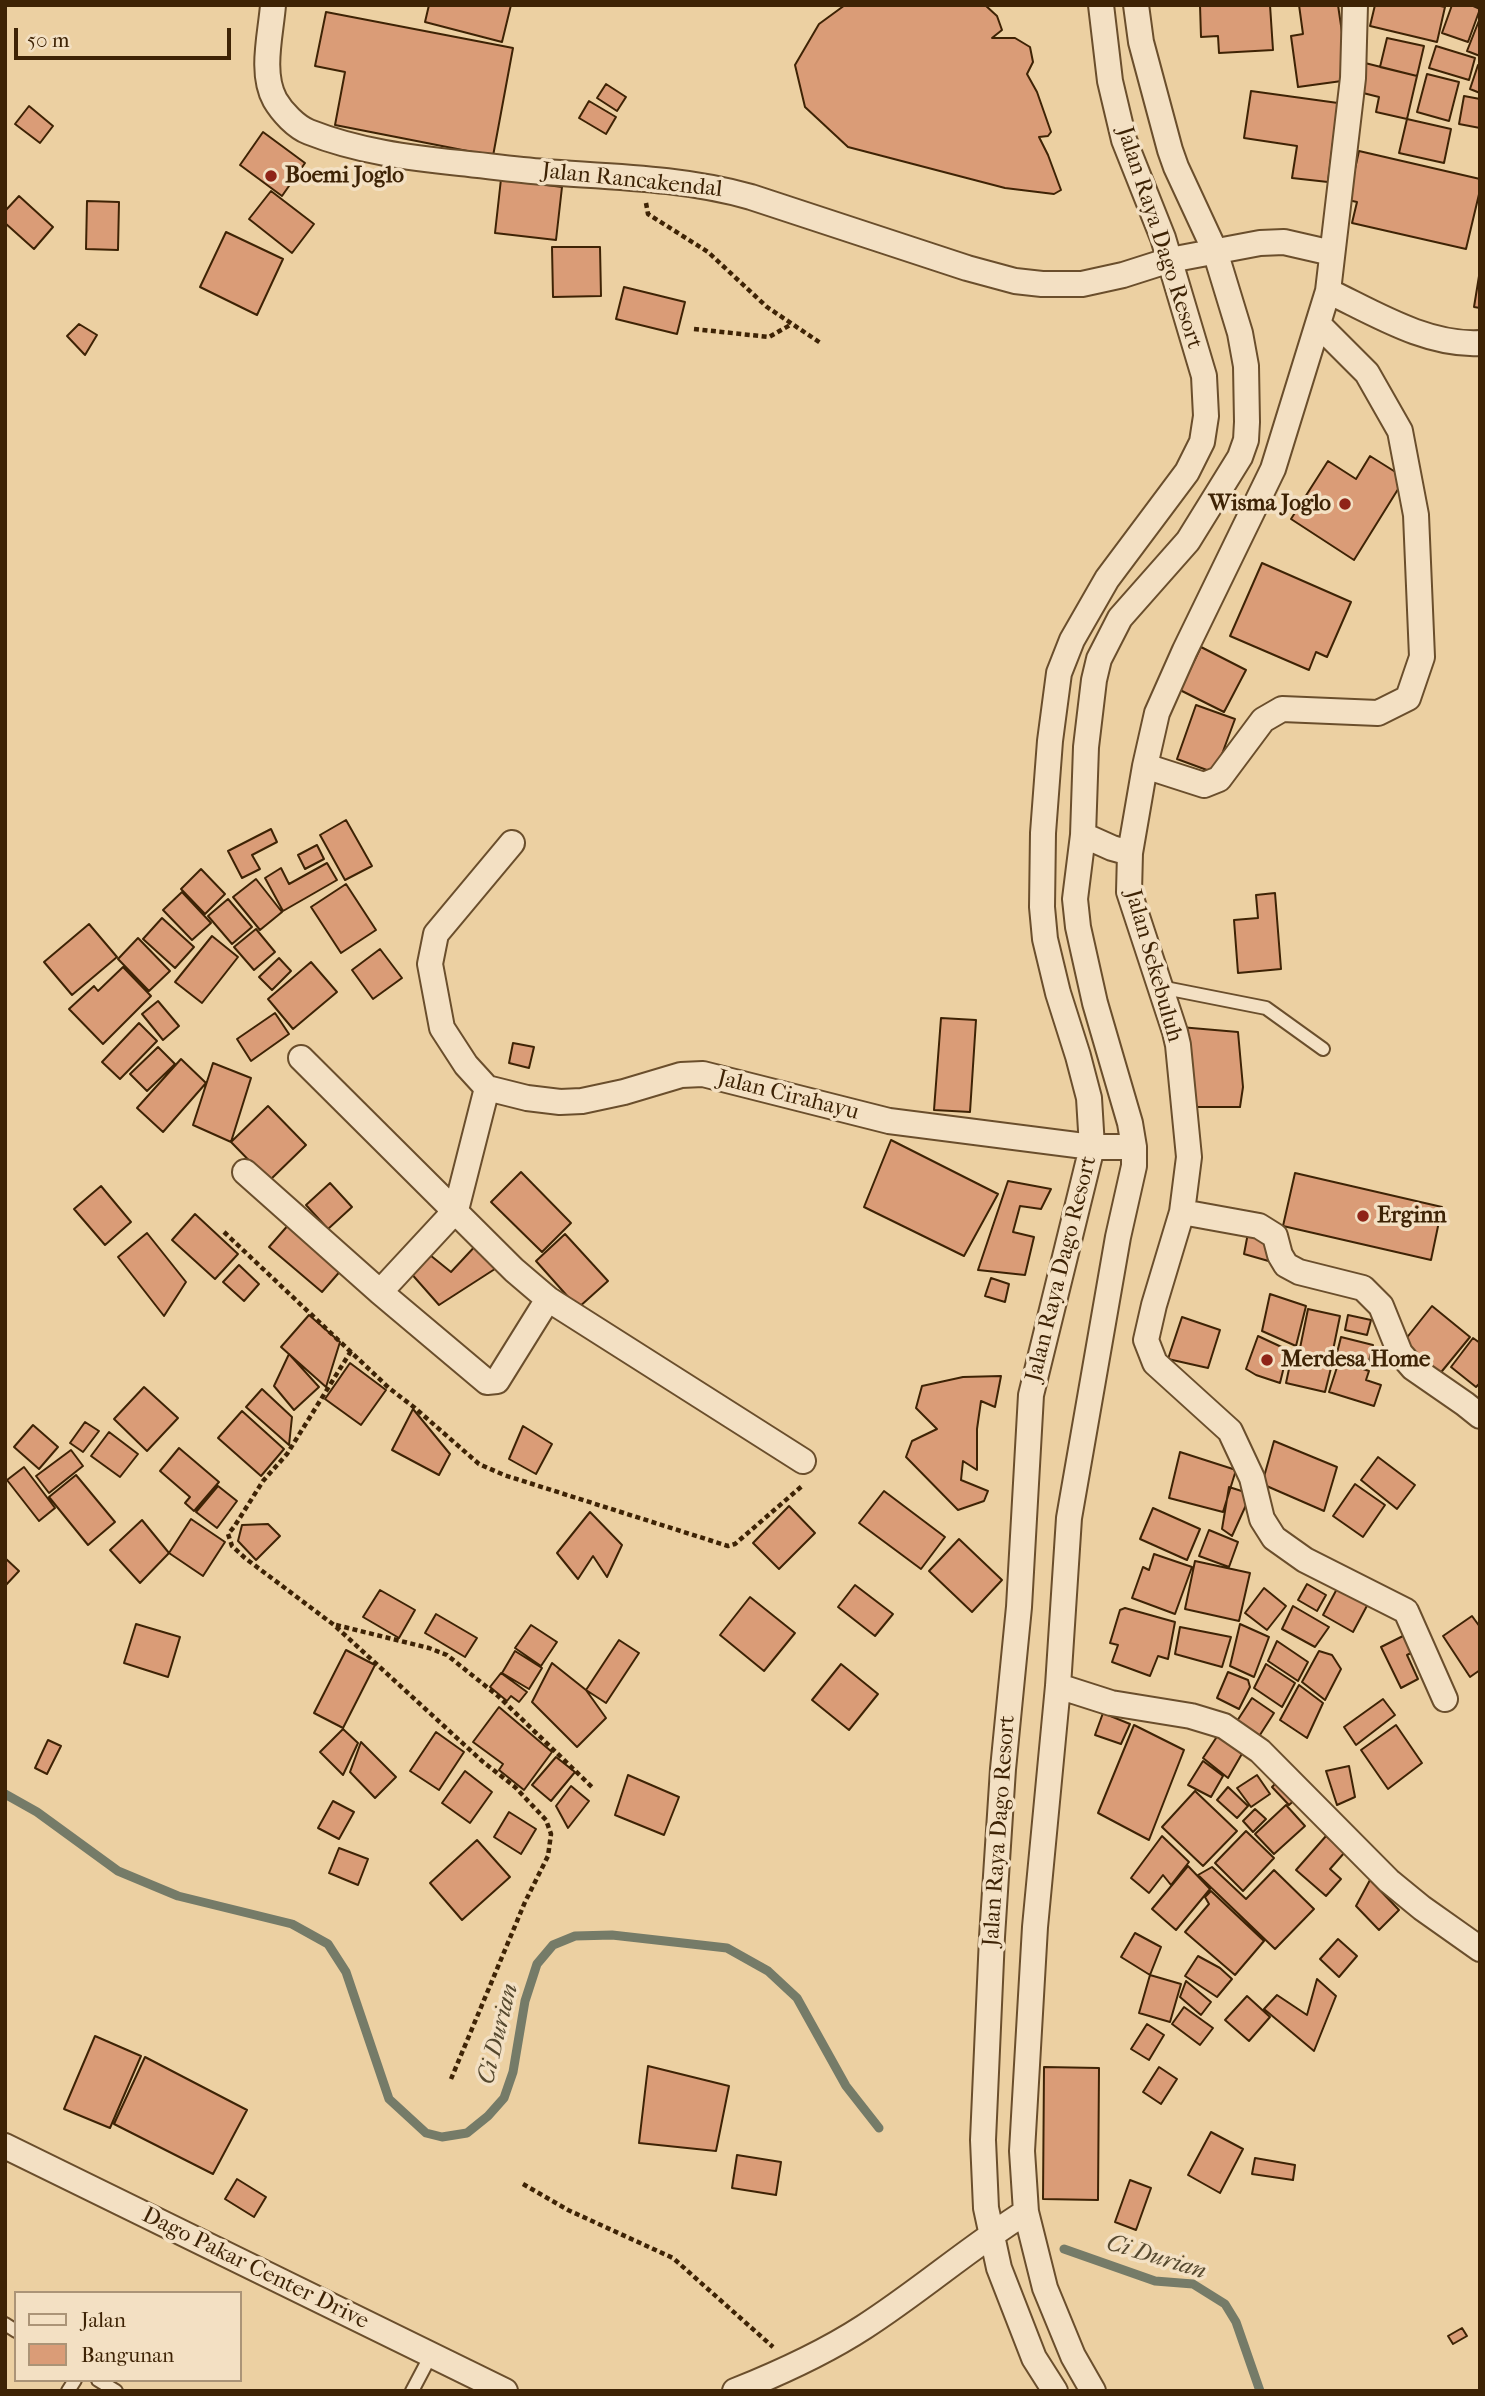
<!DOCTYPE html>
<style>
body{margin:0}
#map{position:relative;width:1485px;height:2396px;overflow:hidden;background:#ecd0a2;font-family:"IM FELL French Canon",serif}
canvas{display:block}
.frame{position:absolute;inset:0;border:7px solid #3e2305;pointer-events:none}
.legend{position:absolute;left:14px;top:2291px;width:228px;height:91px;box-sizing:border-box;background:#f3e0c3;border:2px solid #ab9477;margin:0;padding:9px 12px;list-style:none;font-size:21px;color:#3e2305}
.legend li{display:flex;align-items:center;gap:14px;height:35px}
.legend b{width:35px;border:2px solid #ab9477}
.scale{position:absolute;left:14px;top:28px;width:217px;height:32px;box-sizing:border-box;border:4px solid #3e2305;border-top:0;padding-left:9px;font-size:21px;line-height:24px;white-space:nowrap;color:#3e2305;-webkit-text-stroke:5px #f3e0c3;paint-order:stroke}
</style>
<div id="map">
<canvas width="1485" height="2396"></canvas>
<div class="frame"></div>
<ul class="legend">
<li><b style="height:9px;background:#f3e0c3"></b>Jalan</li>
<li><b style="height:19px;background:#da9c77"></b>Bangunan</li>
</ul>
<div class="scale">50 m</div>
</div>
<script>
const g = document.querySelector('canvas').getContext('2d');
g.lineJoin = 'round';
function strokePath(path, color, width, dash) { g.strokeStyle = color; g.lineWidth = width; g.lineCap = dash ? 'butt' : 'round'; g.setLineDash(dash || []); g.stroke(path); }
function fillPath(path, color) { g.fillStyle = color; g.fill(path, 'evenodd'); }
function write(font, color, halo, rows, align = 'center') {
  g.font = font + ' "IM FELL French Canon",serif'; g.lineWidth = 7; g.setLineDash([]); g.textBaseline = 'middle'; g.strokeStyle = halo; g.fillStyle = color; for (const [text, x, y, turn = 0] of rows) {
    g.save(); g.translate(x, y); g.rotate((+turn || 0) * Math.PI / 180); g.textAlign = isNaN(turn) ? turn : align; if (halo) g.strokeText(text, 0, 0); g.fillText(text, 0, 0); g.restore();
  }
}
strokePath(new Path2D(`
 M5,1794L37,1812L118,1871L178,1896L292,1924L328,1944L346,1972L389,2099L426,2133L442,2137L467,2133L488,2116L504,2098L513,2072L525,2001L537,1964L553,1945L575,1936L612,1935L727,1948L768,1971L797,1998L846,2086L879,2128
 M1064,2249L1155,2281L1193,2284L1225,2304L1236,2322L1260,2391`), '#757b68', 9);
const building = new Path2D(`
 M429,5H511L502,42L425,22Z
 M845,5H985L997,16L1002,30L992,38H1015L1030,47L1033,62L1027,74L1037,92L1051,132L1048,136L1039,137L1048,155L1061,190L1054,194L1005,188L848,147L805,107L795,65L819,24Z
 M1200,5H1270L1273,50L1219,53L1218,36L1201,37Z
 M1299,5H1338L1349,80L1298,87L1291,36L1303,34Z
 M1375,5H1436L1445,7L1437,42L1370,26Z
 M1452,5H1471L1480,9L1468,42L1442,33Z
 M326,12L513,48L493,156L335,125L345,72L315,66Z
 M1480,18V56L1467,51Z
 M1387,38L1424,46L1417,76L1380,67Z
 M1436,46L1475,58L1469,80L1429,68Z
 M1365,63L1417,76L1407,119L1376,112L1379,97L1359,92Z
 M1478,65L1480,66V93L1470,89Z
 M1427,74L1459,82L1449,121L1417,112Z
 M606,84L626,97L617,111L597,98Z
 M1251,91L1338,103L1328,182L1292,178L1297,146L1244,138Z
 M1464,96L1480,99V128L1459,124Z
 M589,101L616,117L606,134L579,118Z
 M29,106L53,126L40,143L15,124Z
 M1407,119L1451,129L1444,163L1399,153Z
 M263,132L305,163L282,196L240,165Z
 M1359,151L1480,179V190L1466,249L1352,223L1357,202L1348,200Z
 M501,179L562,187L556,240L495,233Z
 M271,191L314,224L292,253L249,219Z
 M19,196L53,227L34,249L5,223V211Z
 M87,201L119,202L118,250L86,249Z
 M226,232L283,259L257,315L200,287Z
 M552,247H600L601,296L553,297Z
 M1480,270V308L1474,307Z
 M624,287L685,302L677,334L616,319Z
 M79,324L97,335L85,355L67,336Z
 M1370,456L1405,478L1354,560L1291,519L1328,461L1356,479Z
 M1262,563L1351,602L1327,657L1316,652L1309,670L1230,636Z
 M1201,647L1246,670L1224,712L1180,690Z
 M1196,705L1235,719L1215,773L1177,759Z
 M346,820L372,866L345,880L320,835Z
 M271,829L277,842L252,855L260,869L242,878L228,851Z
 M317,845L324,859L305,869L298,855Z
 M327,863L337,880L283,911L265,878L281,868L289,884Z
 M201,869L225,894L205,914L181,889Z
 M256,879L282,912L260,930L233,897Z
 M346,884L376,930L341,953L311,907Z
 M182,892L211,923L192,940L163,910Z
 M1275,893L1281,969L1238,973L1234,920L1258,918L1256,895Z
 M228,899L252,927L232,944L208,916Z
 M162,918L194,947L175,968L143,939Z
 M89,924L117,957L72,995L44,962Z
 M256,929L275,952L254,970L234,947Z
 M212,936L238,957L202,1003L175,982Z
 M138,938L170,971L149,991L118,959Z
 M380,949L402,978L373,999L352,970Z
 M279,958L291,971L272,990L259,977Z
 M311,962L337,992L293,1029L268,999Z
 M123,967L151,996L103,1044L69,1009L94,986L98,991Z
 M158,1001L179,1026L163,1040L142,1014Z
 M275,1013L289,1034L251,1061L237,1039Z
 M941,1018L976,1020L970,1112L934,1110Z
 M139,1023L157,1041L120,1079L102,1062Z
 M1180,1027L1238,1032L1243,1087L1240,1107H1189Z
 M513,1043L534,1047L529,1068L509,1063Z
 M158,1047L175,1064L147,1091L130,1074Z
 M181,1059L206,1083L163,1132L137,1108Z
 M213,1063L251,1078L231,1142L193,1125Z
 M268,1106L306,1145L269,1181L231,1142Z
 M891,1140L998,1194L964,1256L864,1207Z
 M521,1172L571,1223L542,1252L491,1202Z
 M1295,1173L1442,1207L1431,1260L1283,1226Z
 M1008,1181L1051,1189L1041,1209L1020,1206L1013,1232L1034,1237L1025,1275L978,1270Z
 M330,1183L352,1207L328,1229L306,1205Z
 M101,1186L131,1222L105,1245L74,1209Z
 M195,1214L238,1254L215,1279L172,1240Z
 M290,1223L343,1268L322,1292L269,1247Z
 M147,1233L186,1282L164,1316L118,1257Z
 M1248,1233L1273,1240L1272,1262L1244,1254Z
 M565,1234L608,1281L578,1308L536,1261Z
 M479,1242L498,1267L439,1305L409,1271L425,1251L451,1272Z
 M239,1265L259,1284L244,1301L223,1282Z
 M991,1278L1009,1284L1005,1302L985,1296Z
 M1270,1294L1306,1306L1296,1346L1262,1331Z
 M1432,1306L1470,1337L1438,1376L1401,1345Z
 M1308,1309L1340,1316L1331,1360L1299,1353Z
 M309,1315L340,1342L326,1387L281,1347Z
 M1348,1315L1371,1320L1367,1335L1345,1330Z
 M1182,1317L1220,1330L1208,1368L1168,1359Z
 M1258,1336L1288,1350L1280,1383L1256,1375L1246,1369Z
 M1341,1337L1373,1345L1368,1365L1336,1357Z
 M1473,1338L1480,1343V1383L1476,1387L1451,1367Z
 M289,1354L319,1387L294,1410L274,1386Z
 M1292,1355L1332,1364L1325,1392L1286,1383Z
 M1339,1361L1369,1371L1366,1380L1381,1385L1374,1406L1329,1392Z
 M350,1363L386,1390L361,1425L325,1399Z
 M1001,1376L995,1407L981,1401L977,1429V1470L963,1461L961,1480L988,1491L984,1501L958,1510L906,1457L912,1441L937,1429L916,1408L922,1386L963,1377Z
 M144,1387L178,1418L147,1451L114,1419Z
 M262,1389L292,1417L289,1445L246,1407Z
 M413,1409L450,1454L439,1475L392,1450Z
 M242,1411L284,1449L261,1476L218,1438Z
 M85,1422L99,1431L83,1452L70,1443Z
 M33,1425L58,1447L39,1469L14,1447Z
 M523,1426L552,1444L536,1474L509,1459Z
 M109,1432L138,1454L120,1477L91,1456Z
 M1274,1441L1337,1467L1324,1511L1262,1484Z
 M179,1448L219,1482L194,1511L185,1503L190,1497L160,1471Z
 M71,1450L83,1466L49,1493L36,1476Z
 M1180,1452L1236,1470L1223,1512L1169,1498Z
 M1378,1457L1415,1485L1397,1509L1361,1480Z
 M24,1467L55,1508L39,1521L7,1480Z
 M76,1475L115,1522L88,1545L49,1497Z
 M1355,1484L1385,1505L1363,1537L1333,1516Z
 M218,1486L237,1501L217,1528L196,1512Z
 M1229,1487L1251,1494L1232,1536L1222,1529Z
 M884,1491L945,1537L921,1569L859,1523Z
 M789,1506L815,1533L779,1569L753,1543Z
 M1153,1508L1200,1529L1187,1560L1140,1539Z
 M590,1512L622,1545L607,1577L593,1556L578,1579L557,1553Z
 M191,1519L225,1542L203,1576L169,1553Z
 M142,1520L169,1553L140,1583L110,1550Z
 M268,1524L280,1536L256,1560L238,1541L242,1525Z
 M1209,1530L1238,1542L1229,1567L1199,1556Z
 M959,1539L1002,1580L972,1612L929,1571Z
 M1154,1554L1192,1567L1175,1614L1132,1598L1143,1567L1149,1570Z
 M5,1558L19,1571L5,1586Z
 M1195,1561L1250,1573L1239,1621L1185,1609Z
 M1307,1584L1326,1595L1317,1611L1298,1600Z
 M855,1585L893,1614L875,1636L838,1607Z
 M1339,1585L1369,1602L1353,1632L1323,1615Z
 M1264,1588L1286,1606L1267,1630L1245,1613Z
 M380,1590L415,1610L399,1638L363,1617Z
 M750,1597L795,1633L764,1671L720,1635Z
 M1293,1606L1329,1627L1315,1647L1282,1629Z
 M1125,1608L1175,1622L1168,1659L1158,1656L1150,1676L1112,1662L1118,1645L1110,1643L1120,1610Z
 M436,1614L477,1638L465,1657L425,1633Z
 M1472,1616L1480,1627V1670L1470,1677L1443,1636Z
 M136,1624L180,1637L168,1677L124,1663Z
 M1240,1624L1269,1637L1254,1677L1230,1666Z
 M531,1625L557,1642L541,1666L515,1648Z
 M1180,1627L1231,1637L1222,1667L1175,1654Z
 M1409,1633L1417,1650L1407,1655L1418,1679L1401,1688L1381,1647Z
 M619,1640L639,1653L606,1703L586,1690Z
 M1277,1641L1308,1662L1298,1681L1268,1661Z
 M346,1650L375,1665L343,1728L314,1713Z
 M515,1651L542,1668L529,1689L502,1673Z
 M1319,1651L1332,1655L1341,1669L1325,1700L1302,1682Z
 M552,1663L586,1690L606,1718L577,1747L532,1702Z
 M841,1664L878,1694L849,1730L812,1700Z
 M1266,1664L1295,1683L1282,1707L1254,1688Z
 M1228,1672L1248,1680L1250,1687L1239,1709L1217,1698Z
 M501,1673L527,1692L519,1702L511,1696L507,1701L490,1687Z
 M1299,1685L1323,1703L1307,1738L1280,1720Z
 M1252,1698L1274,1713L1258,1738L1237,1721Z
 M1383,1699L1395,1715L1356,1745L1344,1727Z
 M499,1707L552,1752L524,1790L499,1770L503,1764L473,1742Z
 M1103,1713L1130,1724L1121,1744L1095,1735Z
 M1134,1725L1184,1750L1149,1840L1098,1813Z
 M1396,1725L1422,1763L1388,1789L1361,1750Z
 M343,1729L358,1743L343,1775L320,1752Z
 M436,1732L464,1752L439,1790L410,1771Z
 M1218,1735L1243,1752L1228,1778L1203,1758Z
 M48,1740L61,1746L47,1774L35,1768Z
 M361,1742L396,1777L375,1798L350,1772Z
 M556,1757L575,1772L551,1801L532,1785Z
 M1203,1761L1223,1776L1211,1797L1188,1785Z
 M1349,1766L1355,1797L1337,1805L1326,1771Z
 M465,1771L492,1792L470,1823L442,1803Z
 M628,1775L679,1797L664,1835L615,1815Z
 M1257,1775L1270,1794L1251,1807L1237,1788Z
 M1282,1777L1299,1796L1289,1805L1272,1787Z
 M571,1786L589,1801L568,1828L556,1806Z
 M1228,1787L1248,1806L1237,1818L1217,1800Z
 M1195,1791L1237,1831L1203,1866L1162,1827Z
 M333,1801L354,1812L339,1839L318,1828Z
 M1286,1805L1305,1826L1274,1854L1255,1834Z
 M1255,1809L1266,1819L1253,1832L1243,1821Z
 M509,1812L536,1829L521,1854L494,1837Z
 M1246,1831L1274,1858L1243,1891L1215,1863Z
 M1162,1836L1189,1862L1171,1885L1163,1875L1149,1893L1131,1878Z
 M1326,1836L1345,1852L1330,1869L1341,1879L1326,1896L1296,1870Z
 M477,1840L510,1877L462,1920L430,1883Z
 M339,1848L368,1859L358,1885L329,1873Z
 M1188,1866L1210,1889L1176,1930L1152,1909Z
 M1212,1867L1246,1899L1274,1870L1314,1909L1275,1949L1198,1875Z
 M1370,1880L1399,1910L1379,1930L1356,1906Z
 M1211,1891L1264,1941L1235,1975L1185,1932L1209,1904L1205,1897Z
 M1135,1933L1161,1947L1150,1975L1121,1957Z
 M1338,1939L1357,1956L1339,1977L1320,1959Z
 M1198,1956L1220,1968L1232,1979L1217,1997L1185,1976Z
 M1150,1975L1181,1984L1170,2022L1139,2013Z
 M1317,1979L1336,1996L1314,2051L1264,2009L1277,1995L1307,2015Z
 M1186,1981L1211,2002L1201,2015L1180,1997Z
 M1247,1996L1270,2017L1249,2041L1225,2020Z
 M1184,2007L1213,2028L1200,2045L1172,2024Z
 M1147,2024L1164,2035L1149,2060L1131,2049Z
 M95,2036L141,2056L110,2128L64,2109Z
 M145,2057L247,2110L213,2174L114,2124Z
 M648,2066L729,2086L716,2151L639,2143Z
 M1044,2067L1099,2068L1098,2200L1043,2199Z
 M1159,2067L1177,2079L1161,2104L1143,2092Z
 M1211,2132L1243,2149L1220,2193L1188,2175Z
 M737,2155L781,2162L776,2195L732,2188Z
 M1255,2158L1295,2165L1293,2180L1252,2174Z
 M237,2179L266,2197L254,2217L225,2199Z
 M1130,2180L1151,2188L1136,2230L1115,2222Z
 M1462,2328L1467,2336L1453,2344L1448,2336Z`);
fillPath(building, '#da9c77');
strokePath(building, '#3e2305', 2);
const lane = new Path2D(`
 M1160,987L1266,1008L1323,1049
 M5,2324L16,2331
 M98,2380L116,2391
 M68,2391L75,2380
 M412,2391L431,2355`);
const street = new Path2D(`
 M273,5C271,33 260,73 275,100C282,112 296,127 309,132C357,151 410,158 460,163C489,166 517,170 545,172C615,177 684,178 751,197L967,268L1015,281L1042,284H1082L1123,275L1170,260L1260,243L1284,242L1332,253
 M1355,5L1353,78L1328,291C1374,313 1427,346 1480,343
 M1145,766L1204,785L1219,779L1263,720L1282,709L1378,713L1408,698L1422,657L1416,515L1400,431L1367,373L1319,325
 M1083,835L1112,848L1130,853L1129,892L1175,1032L1178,1045L1189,1157L1182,1212L1154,1305L1146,1340L1155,1363L1230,1431L1252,1478L1262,1519L1274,1538L1305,1560L1406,1611L1445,1699
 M512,843L436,934L430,964L442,1028L466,1065L487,1088L527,1098L560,1102L582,1101L624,1092L681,1075L703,1074L889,1121L1092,1147H1134
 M1130,853L1145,766L1157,713L1185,650L1273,469L1328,291
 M301,1058L514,1270L548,1299L803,1461
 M245,1172L380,1292L487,1382L497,1381L548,1299
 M1182,1212L1259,1226L1275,1236L1280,1255L1286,1265L1299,1272L1363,1288L1381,1306L1400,1353L1413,1368L1465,1404L1480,1416
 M380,1292L456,1210L487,1088
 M1058,1686L1111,1703L1191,1716L1224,1726L1260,1751L1389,1881L1422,1908L1480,1949
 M5,2146L505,2391
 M735,2391C780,2373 824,2353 864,2327C920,2291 970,2247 1026,2212
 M1055,2391L1034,2358L999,2268L986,2208L983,2140L992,1937L1003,1769L1019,1607L1031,1395L1092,1147L1089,1098L1078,1056L1058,993L1045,939L1042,907L1043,833L1050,741L1059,673L1072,640L1107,579L1187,472L1202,442L1206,416L1204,376L1163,238L1124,140L1110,81L1101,5
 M1093,2391L1073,2356L1045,2288L1026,2212L1022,2151L1035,1927L1058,1686L1069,1518L1118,1237L1134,1166V1147L1130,1123L1095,1003L1078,927L1075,899L1083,835L1086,747L1094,680L1099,659L1120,618L1188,541L1240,457L1246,440L1247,422L1246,366L1240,333L1215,251L1176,167L1170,150L1141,42L1136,5`);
strokePath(lane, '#6a4e2c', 16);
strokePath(street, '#6a4e2c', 28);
strokePath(new Path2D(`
 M646,203L648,214L708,252L767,307L822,344
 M694,329L769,337L792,324
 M224,1232L389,1388L415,1408L479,1464L504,1475L728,1546L735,1544L802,1486
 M351,1351L287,1454L263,1481L234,1527L228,1534L232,1546L245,1558L334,1625L482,1761L515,1787L546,1820L551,1834L548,1856L525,1902L451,2079
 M336,1625L429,1648L447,1655L498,1696L594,1789
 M523,2184L568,2210L673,2258L773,2347`), '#3e2305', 4.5, [5, 3.5]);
strokePath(lane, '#f3e0c3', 12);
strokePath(street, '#f3e0c3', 24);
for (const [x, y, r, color] of [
 [271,176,7,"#8f2418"],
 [1345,504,7,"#8f2418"],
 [1363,1216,7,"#8f2418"],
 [1267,1360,7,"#8f2418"]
]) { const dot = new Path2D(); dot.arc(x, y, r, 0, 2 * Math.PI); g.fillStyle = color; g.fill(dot); strokePath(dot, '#f3e0c3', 2.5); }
write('bold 23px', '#3e2305', '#f3e0c3', [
 ["Boemi Joglo",285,176],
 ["Wisma Joglo",1331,504,"right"],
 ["Erginn",1377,1216],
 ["Merdesa Home",1281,1360]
], 'left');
write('23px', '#3e2305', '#f3e0c3', [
 ["Jalan Rancakendal",632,181,6],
 ["Jalan Raya Dago Resort",1159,238,72],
 ["Jalan Sekebuluh",1153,966,74],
 ["Jalan Cirahayu",788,1096,14],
 ["Jalan Raya Dago Resort",1062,1269,-76],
 ["Jalan Raya Dago Resort",1000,1831,-86],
 ["Dago Pakar Center Drive",255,2269,26]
]);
write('italic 24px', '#55482e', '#f3e0c3', [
 ["Ci Durian",499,2034,-76],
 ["Ci Durian",1156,2258,17]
]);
</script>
